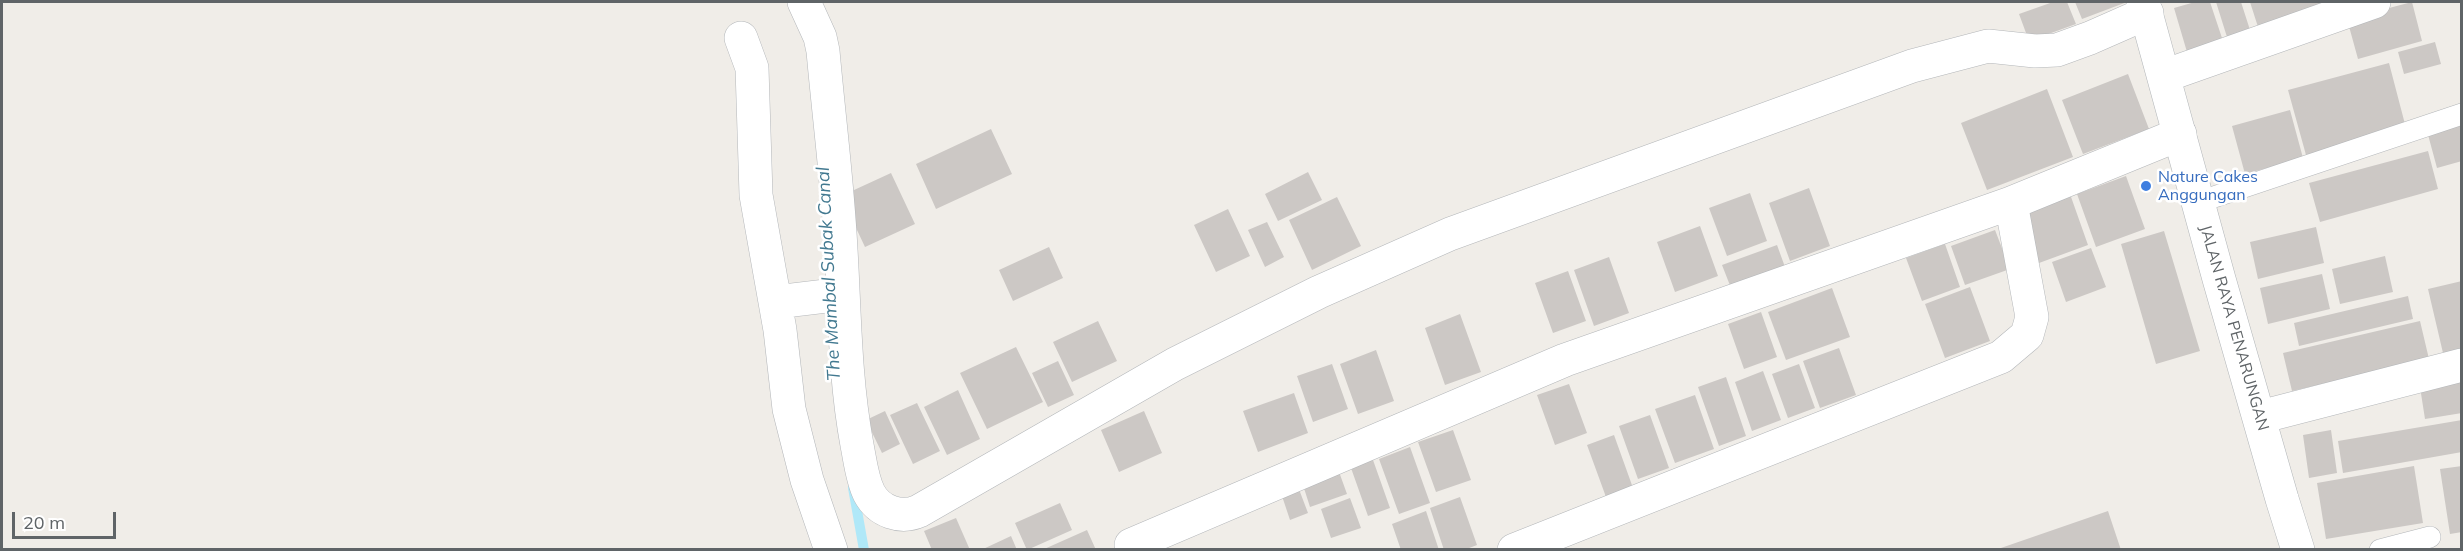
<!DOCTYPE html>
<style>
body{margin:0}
#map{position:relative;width:2463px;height:551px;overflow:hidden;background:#f0ede8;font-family:Mulish,sans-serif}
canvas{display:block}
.frame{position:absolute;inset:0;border:3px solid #5f6467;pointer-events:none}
.scale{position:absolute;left:12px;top:512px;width:104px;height:27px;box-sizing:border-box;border:3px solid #5f6467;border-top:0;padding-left:8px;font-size:18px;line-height:21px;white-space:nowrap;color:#5f6467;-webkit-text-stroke:4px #fff;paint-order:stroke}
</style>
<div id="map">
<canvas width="2463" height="551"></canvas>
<div class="frame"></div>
<div class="scale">20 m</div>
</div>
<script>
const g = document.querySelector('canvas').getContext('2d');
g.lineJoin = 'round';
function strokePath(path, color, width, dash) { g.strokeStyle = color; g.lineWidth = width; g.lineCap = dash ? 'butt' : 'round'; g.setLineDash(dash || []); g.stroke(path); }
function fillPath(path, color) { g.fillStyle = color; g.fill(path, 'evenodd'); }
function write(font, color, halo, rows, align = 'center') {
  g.font = font + ' Mulish,sans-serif'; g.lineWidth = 5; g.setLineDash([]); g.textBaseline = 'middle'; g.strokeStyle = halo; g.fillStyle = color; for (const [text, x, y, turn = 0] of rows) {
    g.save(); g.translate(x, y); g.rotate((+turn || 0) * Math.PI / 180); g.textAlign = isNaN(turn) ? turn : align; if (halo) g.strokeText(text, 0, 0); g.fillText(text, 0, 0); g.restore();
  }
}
strokePath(new Path2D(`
 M853,488L864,550`), '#b0e8f8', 10);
fillPath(new Path2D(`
 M2053,2H2067L2076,24L2029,41L2019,14Z
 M2075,2H2127L2082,19Z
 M2195,2H2210L2223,41L2187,52L2174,8Z
 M2216,2H2241L2250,30L2227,37Z
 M2250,2H2337L2258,27Z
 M2412,2L2422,41L2358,59L2347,19Z
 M2435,42L2441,64L2404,74L2398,52Z
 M2389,63L2406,128L2306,155L2288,90Z
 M2128,74L2149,129L2083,154L2062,100Z
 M2047,89L2073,157L1987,190L1961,123Z
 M2290,110L2303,158L2245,174L2232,126Z
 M2462,121V161L2437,168L2427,131Z
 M991,129L1012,174L936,209L916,164Z
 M2428,151L2438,189L2320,222L2309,183Z
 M1308,172L1322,200L1278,221L1265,194Z
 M891,173L915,224L865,247L841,196Z
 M2126,176L2145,229L2096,247L2077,194Z
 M1809,188L1830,246L1790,261L1769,203Z
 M1750,193L1767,241L1727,256L1709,208Z
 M2070,194L2088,245L2039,263L2021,212Z
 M1337,197L1361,246L1312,270L1289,220Z
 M1228,209L1250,256L1216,272L1194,225Z
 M1267,222L1284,257L1265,267L1248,230Z
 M1700,226L1718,276L1675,292L1657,242Z
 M2316,227L2324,263L2258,279L2250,242Z
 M1995,230L2010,269L1965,285L1951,246Z
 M2164,231L2200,351L2156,364L2121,244Z
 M1945,244L1960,287L1922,301L1906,258Z
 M1777,245L1785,267L1731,288L1722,265Z
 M1049,247L1063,278L1013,301L999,270Z
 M2091,248L2106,287L2066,302L2052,262Z
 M2385,256L2393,292L2340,304L2332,269Z
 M1609,257L1629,313L1594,326L1574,270Z
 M1568,271L1586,321L1553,333L1535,283Z
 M2322,274L2330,309L2268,324L2260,288Z
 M2462,281V349L2443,353L2428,289Z
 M1970,287L1990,341L1945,358L1925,304Z
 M1832,288L1850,337L1786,360L1768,312Z
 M2408,296L2413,319L2299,346L2294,323Z
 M1761,312L1777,357L1744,369L1728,324Z
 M1460,314L1481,372L1445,385L1425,328Z
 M1098,321L1117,361L1072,382L1053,342Z
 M2420,321L2429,359L2292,391L2283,353Z
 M1016,347L1043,402L987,429L960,373Z
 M1839,348L1856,395L1820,408L1803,361Z
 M1376,350L1394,401L1358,414L1340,364Z
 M1058,361L1074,395L1048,407L1032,373Z
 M1332,364L1348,409L1313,422L1297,376Z
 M1799,364L1815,408L1788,418L1772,374Z
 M1763,371L1781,420L1752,431L1735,382Z
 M1726,377L1746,436L1719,446L1698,387Z
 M2462,380V413L2425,419L2420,387Z
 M1569,384L1587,433L1555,445L1537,395Z
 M958,390L980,439L947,455L924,407Z
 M1294,393L1308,433L1258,452L1243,411Z
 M1695,395L1714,449L1675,463L1655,409Z
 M917,403L940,451L913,464L890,415Z
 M885,411L900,444L882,453L866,420Z
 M1144,411L1162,453L1119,472L1101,430Z
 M1650,415L1669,468L1638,479L1619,426Z
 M2462,420V452L2343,473L2338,441Z
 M1453,430L1471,480L1436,492L1418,442Z
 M2331,430L2337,473L2309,478L2303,435Z
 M1614,435L1633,488L1606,497L1587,445Z
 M1410,447L1430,503L1399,514L1379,459Z
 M1373,460L1390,508L1368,516L1351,468Z
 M2414,466L2423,523L2326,539L2317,483Z
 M2462,466V532L2450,534L2440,469Z
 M1338,469L1347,494L1310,507L1302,482Z
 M1297,484L1308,513L1290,520L1280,490Z
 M1460,497L1477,545L1464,550H1444L1430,508Z
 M1350,498L1361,528L1331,538L1321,509Z
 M1060,503L1072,530L1027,550L1015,523Z
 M1426,511L1439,550H1401L1392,524Z
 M2108,511L2121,550H1998V549Z
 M956,518L970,550H932L924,531Z
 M1087,530L1096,550H1042Z
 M1011,536L1017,550H981Z`), '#ccc8c5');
const lane = new Path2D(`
 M2199,202L2462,114
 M2380,550L2430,537`);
const street = new Path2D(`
 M804,2L820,37L823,51C828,107 835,163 839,219C845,294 843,370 857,445C860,460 862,479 869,493C879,512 901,519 919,511L1175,364L1319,292L1450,234L1912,66L1988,46L2035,51L2057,50L2090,38L2147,13
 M741,38L752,68L756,195L780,330L789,409L807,480L831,550
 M2164,76L2374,2
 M776,302L843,294
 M2260,417L2462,365
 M1131,545L1565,360L2011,203L2180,134
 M1514,550L2001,357L2027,335L2032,317L2011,203`);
const secondary = new Path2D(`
 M2143,2L2219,279L2282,499L2298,550`);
strokePath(lane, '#b3b6b9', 22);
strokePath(street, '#b3b6b9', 34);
strokePath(secondary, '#b2b6b9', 34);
strokePath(lane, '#fff', 21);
strokePath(street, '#fff', 33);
strokePath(secondary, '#fff', 33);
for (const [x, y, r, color] of [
 [2146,186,6,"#3f7fe0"]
]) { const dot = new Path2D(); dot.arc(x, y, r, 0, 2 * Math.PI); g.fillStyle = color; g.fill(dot); strokePath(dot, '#fff', 2); }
write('16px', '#366cbe', '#fff', [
 ["Nature Cakes",2158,177],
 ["Anggungan",2158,195]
], 'left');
write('16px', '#5f6467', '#fff', [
 ["JALAN RAYA PENARUNGAN",2234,328,74]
]);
write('italic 18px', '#427990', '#fff', [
 ["The Mambal Subak Canal",829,274,-93]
]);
</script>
